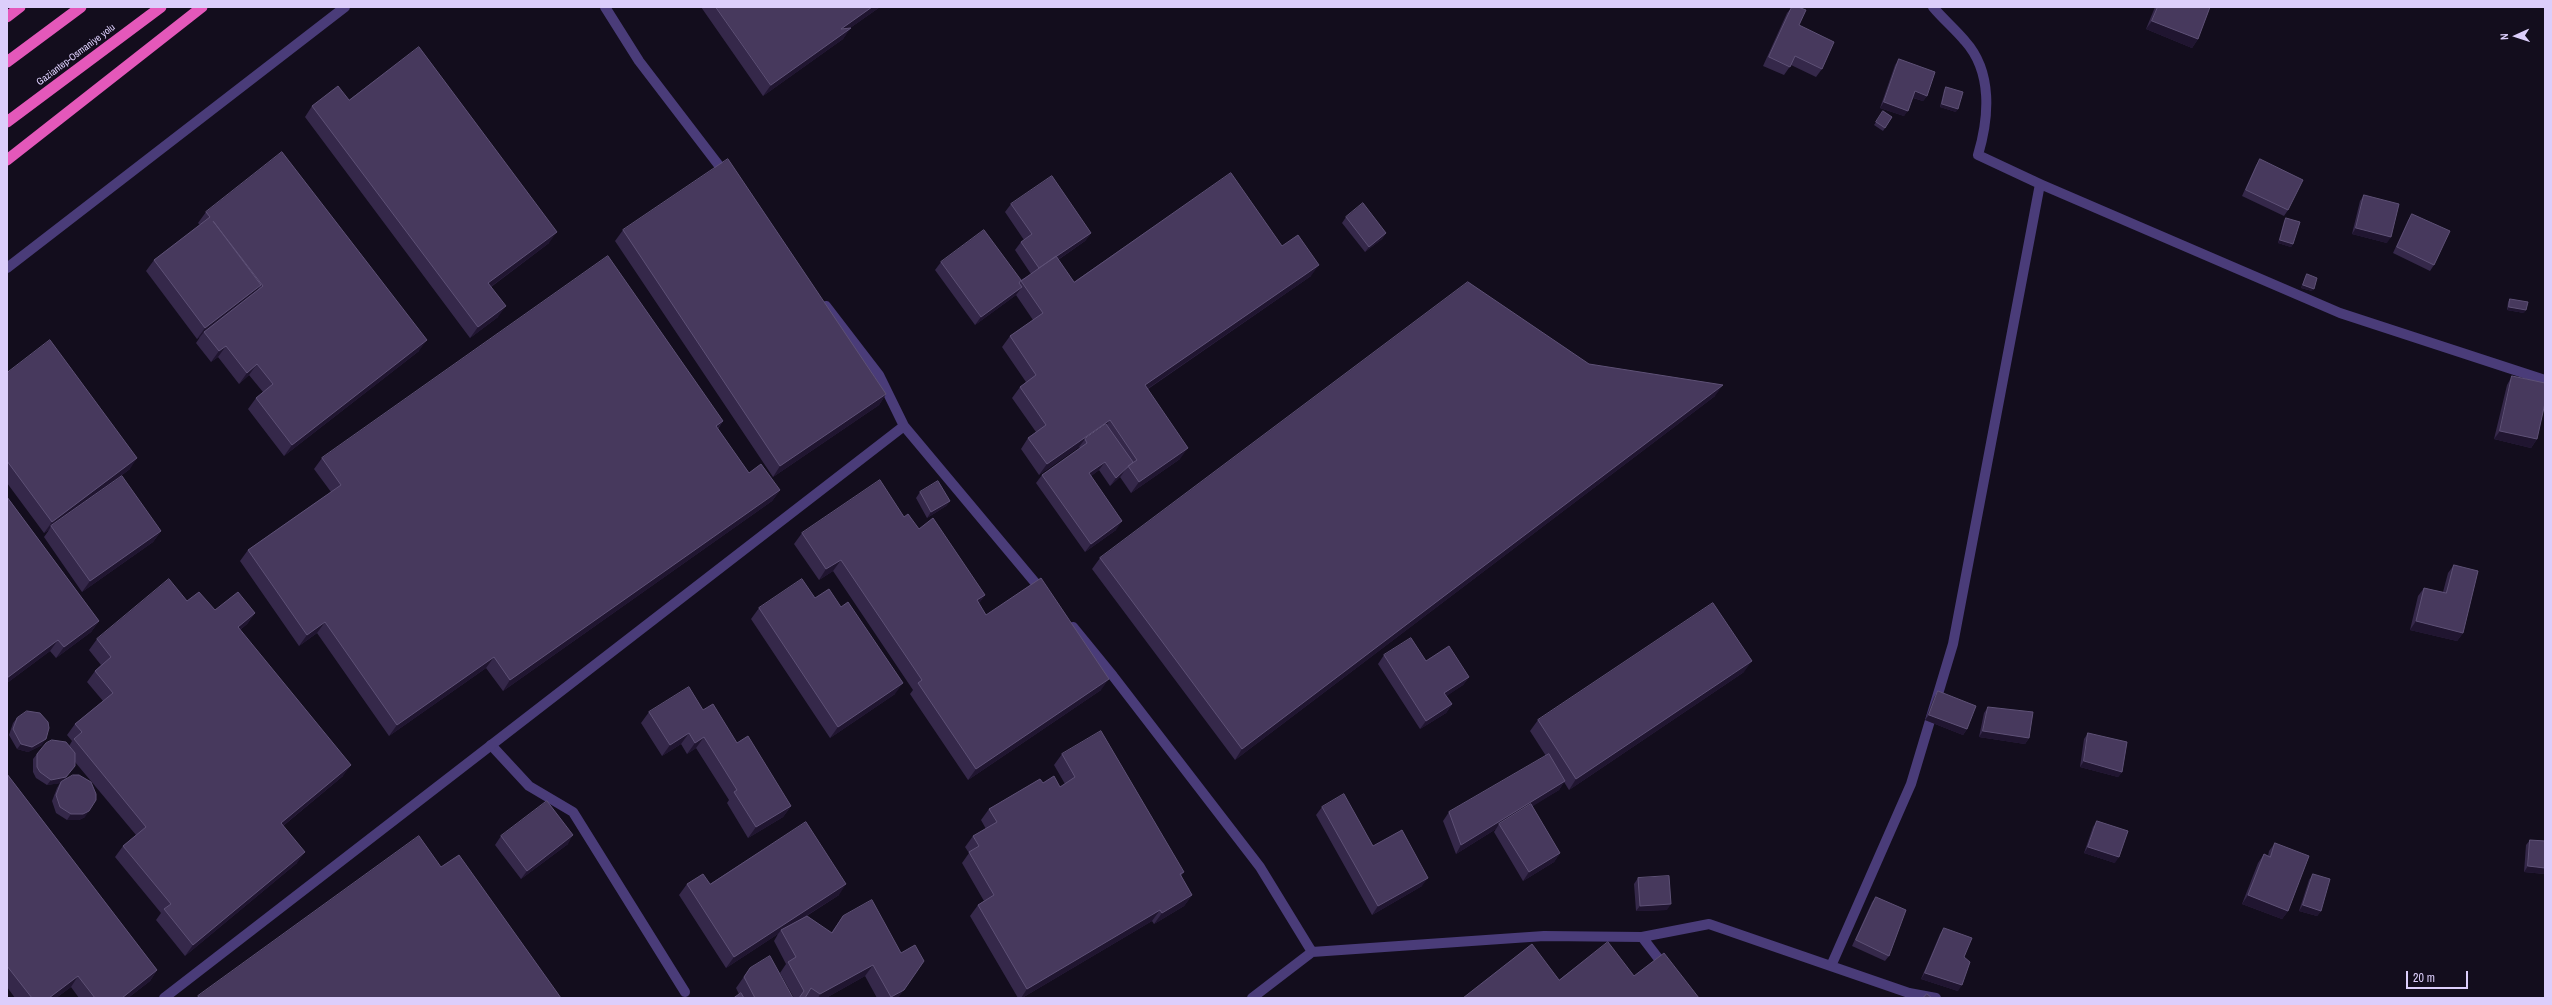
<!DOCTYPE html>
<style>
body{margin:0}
#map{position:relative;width:2552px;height:1005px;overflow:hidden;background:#130d1d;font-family:"Archivo Narrow",sans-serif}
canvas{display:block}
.frame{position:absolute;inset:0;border:8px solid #dccefb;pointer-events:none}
.north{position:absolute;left:2496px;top:16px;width:40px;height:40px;-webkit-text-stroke:3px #130d1d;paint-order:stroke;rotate:267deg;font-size:11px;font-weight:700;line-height:16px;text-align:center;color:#dccefb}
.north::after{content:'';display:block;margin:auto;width:14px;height:18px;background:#dccefb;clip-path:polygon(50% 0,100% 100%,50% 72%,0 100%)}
.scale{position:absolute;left:2406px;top:971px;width:62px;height:18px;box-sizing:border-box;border:2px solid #dccefb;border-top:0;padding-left:5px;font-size:12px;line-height:14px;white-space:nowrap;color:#dccefb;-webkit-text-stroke:3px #130d1d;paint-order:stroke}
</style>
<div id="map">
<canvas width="2552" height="1005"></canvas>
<div class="frame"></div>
<div class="north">N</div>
<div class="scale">20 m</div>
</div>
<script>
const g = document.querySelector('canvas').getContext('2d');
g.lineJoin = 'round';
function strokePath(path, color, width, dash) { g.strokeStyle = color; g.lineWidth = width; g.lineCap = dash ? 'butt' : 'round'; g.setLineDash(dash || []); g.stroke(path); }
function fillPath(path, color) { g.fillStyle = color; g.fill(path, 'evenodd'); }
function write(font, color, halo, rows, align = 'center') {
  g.font = font + ' "Archivo Narrow",sans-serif'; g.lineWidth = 3; g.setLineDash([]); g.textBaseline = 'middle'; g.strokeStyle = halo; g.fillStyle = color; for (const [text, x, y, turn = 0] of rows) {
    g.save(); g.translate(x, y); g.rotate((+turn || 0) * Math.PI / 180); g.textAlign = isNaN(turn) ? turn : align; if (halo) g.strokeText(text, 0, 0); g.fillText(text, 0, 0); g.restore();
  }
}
strokePath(new Path2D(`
 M491,745L529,786L573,812L685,992`), '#4a3c79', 10);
strokePath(new Path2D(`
 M605,7L639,61L727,176
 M1933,7C1943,19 1955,29 1965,41C1993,72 1989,118 1978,155L2040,184L2340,313L2545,380
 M7,268L345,7
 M826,306L879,375L904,426L1043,592
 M1073,627L1113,676L1260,867L1312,952L1544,936L1642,937L1709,924L1909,993L1936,998
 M1642,937L1665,967
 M1831,966L1911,784L1953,644L2040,184
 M164,998L904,426
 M1252,998L1312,952`), '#4a3c79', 10);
strokePath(new Path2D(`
 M7,17L20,7
 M7,62L81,7
 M7,122L161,7
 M7,160L202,7`), '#e458ba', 11);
fillPath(new Path2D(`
 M701,7H880L850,28L843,39L763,96Z
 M1792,7H1798L1799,25L1822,69L1816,77L1791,65L1784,75L1763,66L1787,13Z
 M2155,7H2210L2198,39L2192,48L2146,29Z
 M1899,59L1927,96L1923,101L1913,98L1904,116L1880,108L1895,65Z
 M1946,87L1956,112L1940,107L1944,90Z
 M349,100L549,243L491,287L498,317L470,338L305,117L312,106Z
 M1883,111L1892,117L1883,131L1874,125Z
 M2260,159L2288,210L2284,216L2242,196L2256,165Z
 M2364,195L2387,243L2352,234L2360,201Z
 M1011,204L1091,233L1085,241L1058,260L1074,282L1282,246L1311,276L1148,389L1180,459L1131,493L1120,477L1121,476L1110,486L1099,470L1091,476L1116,530L1085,552L1036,483L1042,475L1080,448L1079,447L1039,475L1021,449L1028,438L1036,432L1012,398L1020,387L1026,382L1002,347L1010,336L1033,320L1016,295L975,325L935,270L941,262L1021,280L1031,274L1015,250L1021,242L1024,240L1005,212Z
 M206,212L419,351L284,456L248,409L256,398L263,392L249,375L239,384L218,357L211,362L196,343L200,337L197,339L146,271L154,260L200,225L198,223Z
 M2412,214L2434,265L2430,271L2393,253L2408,220Z
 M1346,217L1386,233L1382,239L1365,252L1342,223Z
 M2286,218L2293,244L2291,247L2278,243L2284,221Z
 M623,230L886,394L879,405L773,477L615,241Z
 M2307,274L2312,291L2301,288L2305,277Z
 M2510,299L2524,313L2507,310L2508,302Z
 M1589,364L1715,396L1235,760L1092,569L1100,558Z
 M7,373L130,469L88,500L161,531L153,542L82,592L44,537L49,530L44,533L7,483Z
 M2512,376L2537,439L2531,448L2494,439L2507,385Z
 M723,421L718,429L749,473L780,490L772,501L503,691L486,668L389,736L317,633L299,646L240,561L248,550L331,492L314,469L322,458Z
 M920,492L950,501L946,506L927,518L916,498Z
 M7,497L99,621L91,632L56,658L50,651L7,683Z
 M904,517L919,529L985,595L979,603L986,615L1101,690L968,780L910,694L913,690L833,571L819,580L794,544L802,533Z
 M2454,565L2463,633L2457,641L2410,630L2418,596L2424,588L2443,592L2448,573Z
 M187,601L215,610L255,613L247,624L240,630L343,776L283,826L297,863L185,956L156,920L161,913L115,857L123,846L136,835L75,762L65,780L85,817L79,820H67L56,813L52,801L57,788L60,783L47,785L36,778L33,772V759L37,754L69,746L72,741L67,735L75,724L103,701L87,682L95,671L101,665L89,650L97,639Z
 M759,608L895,694L830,738L751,619Z
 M1384,655L1426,661L1469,677L1463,685L1446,696L1452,704L1446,713L1420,729L1378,664Z
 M1744,672L1569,790L1564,782L1559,790L1532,806L1560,853L1554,862L1523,881L1494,832L1496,829L1456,854L1443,821L1449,812L1546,756L1530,731L1538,720Z
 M1938,691L1967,729L1963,735L1925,720L1934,697Z
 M1988,707L2029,738L2025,744L1979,737L1984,713Z
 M703,710L737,743L791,806L783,817L748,838L727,803L729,800L696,748L687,754L681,744L662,756L641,723L649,712Z
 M17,718L42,745L28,752L17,749L9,735L13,723Z
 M2088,733L2122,772L2118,777L2080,767L2084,739Z
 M1062,754L1184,872L1181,876L1192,895L1184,906L1154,924L1152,921L1022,998H1018L970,916L978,905L984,901L962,863L969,853L965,847L973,836L986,829L981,820L989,809L1043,783L1060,787L1065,784L1054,765Z
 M7,774L157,970L150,981L128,998H79L71,987L56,998H15L7,987Z
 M1322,807L1373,846L1422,886L1372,915L1316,815Z
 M2097,821L2115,863L2084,853L2093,827Z
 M501,836L568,844L521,879L495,845Z
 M2530,840L2545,841V874L2524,872L2526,845Z
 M2275,843L2288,911L2282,919L2242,904L2258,863L2264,854L2268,856L2269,851Z
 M2313,874L2321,911L2317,916L2299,911L2309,880Z
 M1638,878L1667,910L1636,911L1634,884Z
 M687,884H710L839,895L805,917L831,933L843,916L898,998H877L865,976L826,998H794L780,973L786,964L774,941L778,934L726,968L679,895Z
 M1876,897L1889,956L1885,961L1852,946L1872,902Z
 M1944,928L1964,957L1958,991L1921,979L1940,934Z
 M750,968L793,998H734L739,994L736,988Z`), '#35284a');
fillPath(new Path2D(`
 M872,7H880L833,40L841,29Z
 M2152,21L2198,39L2192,48L2146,29Z
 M851,28L843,39L763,96L771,85Z
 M1915,91L1927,96L1923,101L1911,97Z
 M1884,102L1908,111L1904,116L1880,108Z
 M1942,104L1958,109L1956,112L1940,107Z
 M2356,228L2391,237L2387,243L2352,234Z
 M557,232L549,243L481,294L488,283Z
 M1091,233L1085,241L1033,277L1039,269Z
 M1386,233L1382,239L1365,252L1369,247Z
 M2280,240L2293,244L2291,247L2278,243Z
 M1319,265L1311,276L1137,396L1145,385Z
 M261,285L253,296L204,332L200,337L197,339L205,328Z
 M2303,285L2314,289L2312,291L2301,288Z
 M1022,287L1016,295L975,325L981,317Z
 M506,306L498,317L470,338L478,327Z
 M2509,307L2526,310L2524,313L2507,310Z
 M427,340L419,351L284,456L292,445Z
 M226,346L218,357L211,362L219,351Z
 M257,364L249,375L239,384L247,373Z
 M1723,385L1715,396L1235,760L1242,749Z
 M886,394L879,405L773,477L780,466Z
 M1110,420L1102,431L1085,439L1079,447L1039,475L1047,464Z
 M723,421L715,432L716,426Z
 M2500,431L2537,439L2531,448L2494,439Z
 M1188,448L1180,459L1131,493L1139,482Z
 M137,458L130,469L52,527L51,526L49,530L44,533L52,522Z
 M1105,462L1099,470L1083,482L1089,473Z
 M1127,467L1121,476L1110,486L1116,478Z
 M780,490L772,501L503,691L510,680Z
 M950,501L946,506L927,518L931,512Z
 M1122,521L1116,530L1085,552L1091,544Z
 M161,531L153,542L82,592L90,581Z
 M841,560L833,571L819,580L826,569Z
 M985,595L977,606V600Z
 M255,613L247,624L230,638L238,627Z
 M99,621L91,632L56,658L64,647Z
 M2416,621L2463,633L2457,641L2410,630Z
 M325,622L317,633L299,646L307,635Z
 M58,640L50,651L7,683V678Z
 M494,657L486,668L389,736L397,725Z
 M1752,661L1744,672L1569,790L1576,779Z
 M1469,677L1463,685L1438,702L1444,693Z
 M1109,679L1101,690L968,780L976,769Z
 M903,683L895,694L830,738L838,727Z
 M1452,704L1446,713L1420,729L1426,721Z
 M1929,715L1967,729L1963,735L1925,720Z
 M1983,731L2029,738L2025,744L1979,737Z
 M689,733L681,744L662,756L670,745Z
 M704,737L696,748L687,754L695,743Z
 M46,739L42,745L28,752L17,749L21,744Z
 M2084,761L2122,772L2118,777L2080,767Z
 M351,765L343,776L273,834L281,823Z
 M75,766L62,783L47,785L51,780Z
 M1565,781L1559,790L1501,826L1499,824L1496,829L1456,854L1461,845Z
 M791,806L783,817L748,838L756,827Z
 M89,811L85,817L79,820H67L71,814Z
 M573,835L568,844L521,879L527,871Z
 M2088,847L2119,857L2115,863L2084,853Z
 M305,852L297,863L185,956L193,945Z
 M1560,853L1554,862L1523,881L1529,872Z
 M2528,866L2545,868V874L2524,872Z
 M1428,878L1422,886L1372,915L1378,906Z
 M846,884L839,895L782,931L781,930L778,934L726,968L734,957Z
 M1192,895L1184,906L1154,924L1162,913Z
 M2248,895L2288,911L2282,919L2242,904Z
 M1671,904L1667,910L1636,911L1640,906Z
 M2303,905L2321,911L2317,916L2299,911Z
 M1160,910L1152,921L1022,998H1021L1027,989Z
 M873,965L865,976L826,998H818L820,994Z
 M157,970L150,981L128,998H122Z
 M1925,973L1962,985L1958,991L1921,979Z
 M78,976L71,987L56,998H49Z
 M904,990L898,998H890L891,997Z`), '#201530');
const building = new Path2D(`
 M716,7H872L841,29L851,28L771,85Z
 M1792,7H1798L1806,10L1799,25L1834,42L1822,69L1795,56L1790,67L1769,57Z
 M2158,7H2210L2198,39L2152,21Z
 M419,47L557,232L488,283L506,306L478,327L312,106L338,86L349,100Z
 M1899,59L1935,72L1927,96L1915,91L1908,111L1884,102Z
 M1946,87L1963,92L1958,109L1942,104Z
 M1883,111L1892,117L1885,128L1876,122Z
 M282,152L427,340L292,445L256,398L273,384L257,364L247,373L226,346L219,351L204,332L263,286L213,221L261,285L205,328L154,260L210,217L206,212Z
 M728,159L886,394L780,466L623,230Z
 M2260,159L2303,180L2288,210L2246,190Z
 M1231,173L1282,246L1298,235L1319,265L1145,385L1188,448L1139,482L1128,466L1137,460L1110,420L1047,464L1028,438L1046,425L1020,387L1036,375L1010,336L1043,313L1021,281L1056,256L1074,282Z
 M1052,176L1091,233L1039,268L1021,242L1032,234L1011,204Z
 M2364,195L2399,204L2391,237L2356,228Z
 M1363,203L1386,233L1369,247L1346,217Z
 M2412,214L2450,231L2434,265L2397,247Z
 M2286,218L2300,222L2293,244L2280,240Z
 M984,230L1021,280L1019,283L1022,287L981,317L941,262Z
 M608,256L723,421L716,426L749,473L761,464L780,490L510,680L494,657L397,725L325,622L307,635L248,550L341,485L322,458Z
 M2307,274L2317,278L2314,289L2303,285Z
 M1468,282L1589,364L1723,385L1242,749L1100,558Z
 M2510,299L2528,302L2526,310L2509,307Z
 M50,340L137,458L52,522L7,461V373Z
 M2512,376L2545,383V403L2537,439L2500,431Z
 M1106,424L1133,462L1116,478L1105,462L1089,473L1122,521L1091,544L1042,475L1087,443L1085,439Z
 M122,476L161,531L90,581L51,526Z
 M880,480L904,517L908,514L919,529L933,518L985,595L977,600L986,615L1041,578L1109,679L976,769L918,683L922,680L841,560L826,569L802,533Z
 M938,481L950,501L931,512L920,492Z
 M7,497L99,621L64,647L58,640L7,678Z
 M2454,565L2478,571L2463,633L2416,621L2424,588L2446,593Z
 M169,579L187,601L199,592L215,610L238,592L255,613L238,627L351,765L281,823L305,852L193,945L164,909L171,904L123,846L146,827L74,739L82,732L75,724L113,693L95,671L111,657L97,639Z
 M802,579L815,598L829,589L841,607L848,602L903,683L838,727L759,608Z
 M1713,603L1752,661L1576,779L1538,720Z
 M1411,638L1426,661L1449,646L1469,677L1444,693L1452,704L1426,721L1384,655Z
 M689,687L703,710L713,704L737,743L748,736L791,806L756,827L734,792L737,790L704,737L695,743L689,733L670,745L649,712Z
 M1938,691L1976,706L1967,729L1929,715Z
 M1988,707L2033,712L2029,738L1983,731Z
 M27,711L40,713L48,722L49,728L46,739L32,747L21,744L13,729L17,718Z
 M1101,731L1184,872L1180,874L1192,895L1162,913L1160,910L1027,989L978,905L994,895L969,852L979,846L973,836L997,822L989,809L1040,779L1043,783L1054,776L1060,787L1075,777L1062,754Z
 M2088,733L2127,742L2122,772L2084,761Z
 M52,740L66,742L75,753V766L66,777L51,780L40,772L37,767V754L46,743Z
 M1549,754L1565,781L1461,845L1449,812Z
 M7,774L157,970L122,998H95L78,976L49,998H32L7,966Z
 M73,775H79L91,782L96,794V800L89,811L83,814H71L60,807L56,795L61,782Z
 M1344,794L1373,846L1402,830L1428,878L1378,906L1322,807Z
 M547,801L573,835L527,871L501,836Z
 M1531,804L1560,853L1529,872L1499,824Z
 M2097,821L2128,831L2119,857L2088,847Z
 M806,822L846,884L734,957L687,884L703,874L710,884Z
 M419,836L441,867L459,855L561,998H199L198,996Z
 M2530,840L2545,841V868L2528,866Z
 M2275,843L2309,856L2288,911L2248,895L2264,854L2270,857Z
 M2313,874L2330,879L2321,911L2303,905Z
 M1669,876L1671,904L1640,906L1638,878Z
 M1876,897L1906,910L1889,956L1856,940Z
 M872,900L901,953L915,945L924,961L904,990L891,997L873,965L820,994L811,988L805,998H799L804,991L788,962L796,957L781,930L807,916L832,933L843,916Z
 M1944,928L1972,938L1964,957L1970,962L1962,985L1925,973Z
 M1608,942L1634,976L1664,953L1699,998H1463L1532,944L1559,980Z
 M770,956L793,998H755L744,977L750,968Z
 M741,993L744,998H734Z
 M1927,994L1932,998H1923Z`);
fillPath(building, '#47395d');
strokePath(building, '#5e5176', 1);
write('10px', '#dccefb', '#130d1d', [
 ["Gaziantep-Osmaniye yolu",76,55,-37]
]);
</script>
